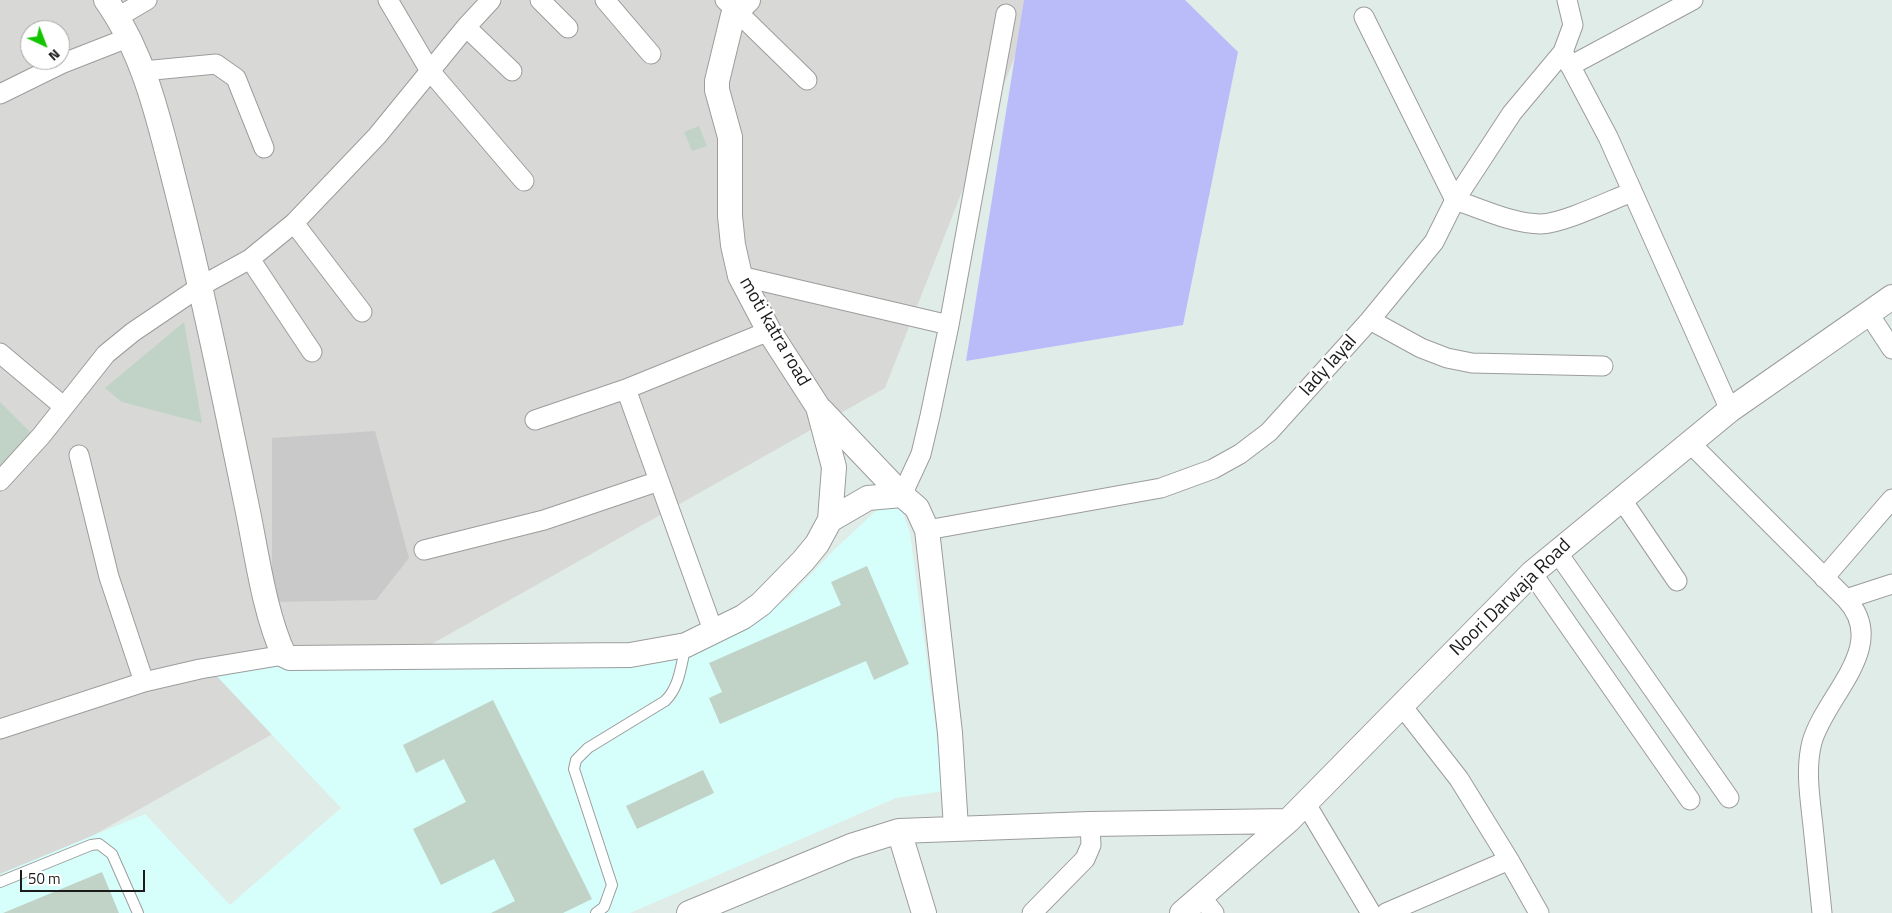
<!DOCTYPE html>
<style>
body{margin:0}
#map{position:relative;width:1892px;height:913px;overflow:hidden;background:#e0ece7;font-family:"Titillium Web",sans-serif}
canvas{display:block}
.north{position:absolute;left:20px;top:20px;width:50px;height:50px;box-sizing:border-box;background:#fff;border:1px solid #a4a4a4;border-radius:50%;rotate:137deg;font-size:14px;font-weight:700;line-height:20px;text-align:center;color:#1b1b1b}
.north::after{content:'';display:block;margin:auto;width:18px;height:22px;background:#14c401;clip-path:polygon(50% 0,100% 100%,50% 72%,0 100%)}
.scale{position:absolute;left:20px;top:870px;width:125px;height:22px;box-sizing:border-box;border:2px solid #1b1b1b;border-top:0;padding-left:6px;font-size:15px;line-height:18px;white-space:nowrap;color:#1b1b1b;-webkit-text-stroke:4px #fff;paint-order:stroke}
</style>
<div id="map">
<canvas width="1892" height="913"></canvas>
<div class="north">N</div>
<div class="scale">50 m</div>
</div>
<script>
const g = document.querySelector('canvas').getContext('2d');
g.lineJoin = 'round';
function fillPath(path, color) { g.fillStyle = color; g.fill(path, 'evenodd'); }
function strokePath(path, color, width, dash) { g.strokeStyle = color; g.lineWidth = width; g.lineCap = dash ? 'butt' : 'round'; g.setLineDash(dash || []); g.stroke(path); }
function write(font, color, halo, rows, align = 'center') {
  g.font = font + ' "Titillium Web",sans-serif'; g.lineWidth = 4.5; g.setLineDash([]); g.textBaseline = 'middle'; g.strokeStyle = halo; g.fillStyle = color; for (const [text, x, y, turn = 0] of rows) {
    g.save(); g.translate(x, y); g.rotate((+turn || 0) * Math.PI / 180); g.textAlign = isNaN(turn) ? turn : align; if (halo) g.strokeText(text, 0, 0); g.fillText(text, 0, 0); g.restore();
  }
}
fillPath(new Path2D(`
 M0,0H1037L885,388L0,888ZM30,30H60V60H30Z`), '#d8d9d7');
fillPath(new Path2D(`
 M901,508L910,533L944,791L896,798L630,913H0V874L145,814L230,905L341,808L211,670L263,661L695,650L787,599L834,550L878,509Z`), '#d6fffb');
fillPath(new Path2D(`
 M375,431L409,558L376,600L272,602V438Z`), '#c9c9c9');
fillPath(new Path2D(`
 M1024,0H1185L1238,52L1183,325L966,361Z`), '#babcf9');
fillPath(new Path2D(`
 M699,126L707,146L692,151L684,132Z
 M184,322L202,423L122,402L105,388Z
 M0,402L34,436L0,471Z
 M867,566L909,664L874,680L866,661L720,724L709,698L722,692L709,663L841,605L831,582Z
 M493,700L592,899L563,913H491L515,901L494,859L441,885L413,829L466,802L444,759L416,773L403,745Z
 M703,770L714,793L637,829L626,806Z
 M102,872L119,913H3Z`), '#c0d3c6');
const service = new Path2D(`
 M0,882L91,845L99,844L112,854L138,913
 M596,913L604,907L612,885L574,769L576,760L588,748L665,701C680,687 681,664 686,645`);
const minor = new Path2D(`
 M388,0L430,71L524,181
 M540,0L568,28
 M605,0L651,54
 M725,0L807,80
 M118,17L147,0
 M1364,17L1455,200C1482,209 1513,224 1541,224C1564,223 1609,201 1632,192
 M466,27L512,71
 M1563,52L1608,137L1730,410
 M1570,66L1693,0
 M143,71L216,64L236,78L264,148
 M0,94L61,64L130,37
 M294,223L362,312
 M250,259L312,352
 M740,276L949,325
 M1869,314L1892,349
 M1370,320L1421,348L1447,358L1472,363L1603,366
 M0,353L63,406
 M626,389L714,633
 M535,420L626,389L769,331
 M1690,443L1846,599C1890,646 1826,694 1812,742C1805,769 1810,798 1813,826C1816,855 1819,884 1822,913
 M79,455L109,577L144,682
 M0,481L41,436L106,354L133,332L201,286L250,259L294,223L377,136L466,27L491,0
 M902,495L921,454L930,416L949,325L1006,14
 M1622,500L1677,581
 M927,530L1161,488L1213,469L1240,454L1269,432L1370,320L1434,242L1455,200L1512,113L1563,52L1573,25L1567,0
 M424,550L544,520L659,481
 M1557,552L1729,798
 M1532,573L1690,800
 M1824,578L1892,499
 M1846,599L1892,584
 M1402,706L1459,779L1509,860L1539,913
 M0,729L144,682L200,669L284,655
 M1306,804L1371,913
 M1201,897L1214,913
 M1032,913L1085,859L1091,845L1090,824
 M1386,913L1509,860`);
const tertiary = new Path2D(`
 M106,0C146,56 160,125 177,191C204,297 226,405 248,512C257,556 265,615 284,655L290,658L630,655L686,645L743,617L761,604L803,561L817,544L830,520L868,498L902,495L917,508L927,530L950,733L956,828
 M748,0L733,15L717,81V90L730,137V216L733,245L740,276L769,331L818,407L834,467L830,520
 M821,410L902,495
 M899,831L924,913
 M689,913L851,846L899,831L1090,824L1288,821
 M1182,913L1288,821L1532,573L1730,410L1892,297`);
strokePath(service, '#9c9c9c', 12);
strokePath(minor, '#9c9c9c', 21);
strokePath(tertiary, '#9c9c9c', 26);
strokePath(service, '#fff', 10);
strokePath(minor, '#fff', 19);
strokePath(tertiary, '#fff', 24);
write('19px', '#1b1b1b', '#fff', [
 ["moti katra road",774,332,60],
 ["lady layal",1329,366,-48],
 ["Noori Darwaja Road",1511,598,-44]
]);
</script>
